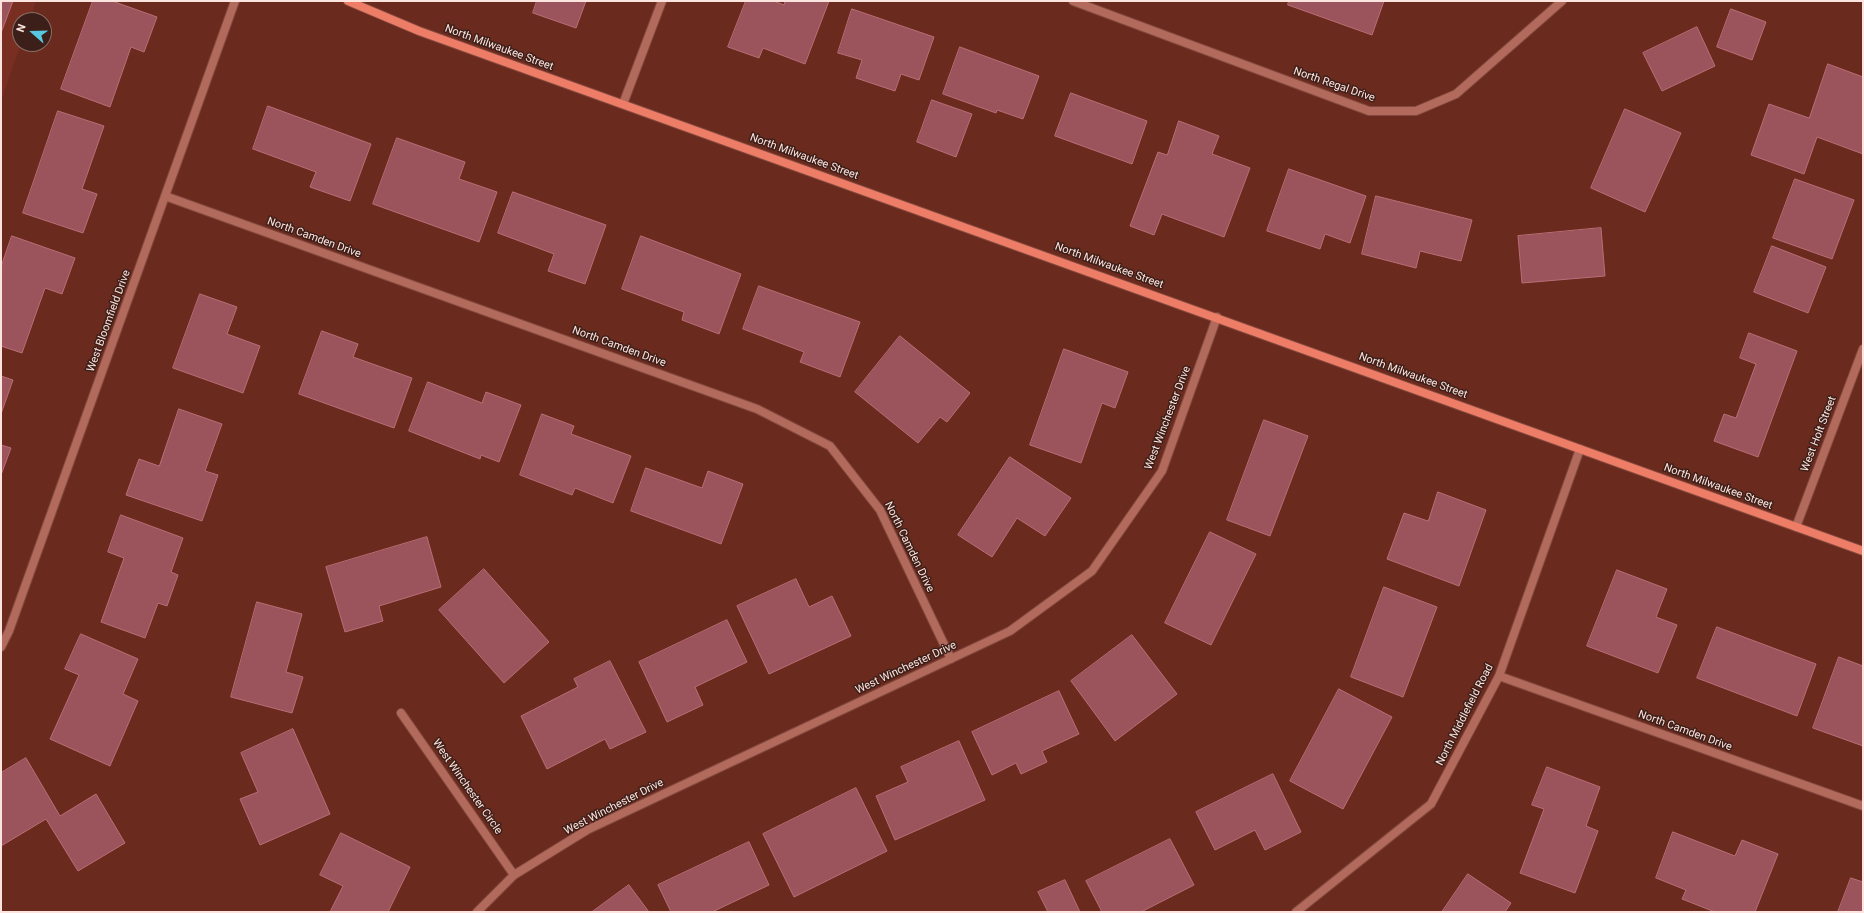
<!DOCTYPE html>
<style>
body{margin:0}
#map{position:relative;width:1864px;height:913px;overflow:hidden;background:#6b2a1e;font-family:Roboto,sans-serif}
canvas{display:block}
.frame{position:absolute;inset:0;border:2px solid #fde4df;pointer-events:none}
.north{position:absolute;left:12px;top:12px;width:40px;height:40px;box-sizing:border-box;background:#3d1f19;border:1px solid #8a6e68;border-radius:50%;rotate:290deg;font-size:11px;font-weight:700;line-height:16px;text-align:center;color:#fde4df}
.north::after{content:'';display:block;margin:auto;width:14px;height:18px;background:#56c9e0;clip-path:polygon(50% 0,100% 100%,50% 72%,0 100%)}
</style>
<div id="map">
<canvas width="1864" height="913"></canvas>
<div class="frame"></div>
<div class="north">N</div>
</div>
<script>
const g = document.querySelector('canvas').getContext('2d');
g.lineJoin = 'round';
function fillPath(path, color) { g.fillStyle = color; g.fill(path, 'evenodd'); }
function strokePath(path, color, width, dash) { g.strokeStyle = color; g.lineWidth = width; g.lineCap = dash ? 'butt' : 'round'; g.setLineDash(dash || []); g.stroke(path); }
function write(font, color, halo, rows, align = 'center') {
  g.font = font + ' Roboto,sans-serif'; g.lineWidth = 3; g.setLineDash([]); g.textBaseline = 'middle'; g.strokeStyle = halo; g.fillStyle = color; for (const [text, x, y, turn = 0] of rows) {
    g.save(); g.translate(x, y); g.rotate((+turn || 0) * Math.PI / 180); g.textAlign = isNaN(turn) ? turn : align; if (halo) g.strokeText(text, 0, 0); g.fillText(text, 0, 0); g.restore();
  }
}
fillPath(new Path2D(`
 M1,1H36L30,20H20L21,44L1,100Z`), '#782f21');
const building = new Path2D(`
 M1,1H13L1,33Z
 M93,1H112L157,17L144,52L131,47L110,107L61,89Z
 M537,1H586L576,28L533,13Z
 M746,1H774L784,5L785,1H829L805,64L763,48L759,58L728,47Z
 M1289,1H1384L1372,35L1288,5Z
 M852,9L934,37L919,80L901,74L895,91L856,78L862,60L838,53Z
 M1731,9L1766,22L1752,60L1717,47Z
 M1697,27L1715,66L1662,91L1643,53Z
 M960,47L1039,76L1023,119L997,110L996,113L943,94Z
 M1828,64L1863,77V154L1817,137L1804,174L1751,155L1769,104L1809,118Z
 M1071,93L1147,121L1132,164L1055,136Z
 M932,100L972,114L956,157L917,142Z
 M268,106L371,144L350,201L310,187L316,172L253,149Z
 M1625,109L1681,133L1645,212L1591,188Z
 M58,111L104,126L82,189L97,194L83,233L23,213Z
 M1179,121L1219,136L1212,154L1250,168L1224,237L1162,214L1154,235L1130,226L1158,152L1167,155Z
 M397,138L465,162L459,179L497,192L479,242L373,204Z
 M1289,169L1366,196L1350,243L1325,234L1320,249L1267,231Z
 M1795,179L1854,200L1832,259L1773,238Z
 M513,192L606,225L585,284L548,271L554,254L498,233Z
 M1376,196L1472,220L1461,261L1420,251L1416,268L1362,254Z
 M1601,228L1605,276L1522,283L1518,236Z
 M12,236L75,258L62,294L45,288L22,353L1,346V267Z
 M641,236L741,274L719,334L682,320L684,312L622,289Z
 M1772,246L1826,267L1808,313L1754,292Z
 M759,286L860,322L840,377L800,362L804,352L743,329Z
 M200,294L237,307L227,334L260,346L243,393L173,368Z
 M322,331L358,344L353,357L412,378L394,428L299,394Z
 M1749,333L1797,351L1758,457L1714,441L1724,414L1736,418L1756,364L1740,358Z
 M900,336L970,393L947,422L940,417L918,443L855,392Z
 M1064,349L1128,372L1115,408L1102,403L1081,463L1030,445Z
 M1,376L13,380L1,414Z
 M428,382L482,403L486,392L521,405L499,462L481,455L480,459L409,431Z
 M179,409L222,424L205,471L218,475L202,521L126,495L139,459L159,466Z
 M542,414L574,426L571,434L631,456L613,503L575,488L572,495L520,475Z
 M1264,420L1308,436L1270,536L1227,520Z
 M1,445L11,448L1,475Z
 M1010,457L1071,498L1045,536L1017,518L992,557L958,535Z
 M646,468L702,488L708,471L743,484L721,544L631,511Z
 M1438,492L1486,510L1459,586L1387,559L1404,513L1428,521Z
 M121,515L183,538L171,572L178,575L167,606L158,603L145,638L101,622L124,558L108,552Z
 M1210,532L1256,554L1211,645L1165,623Z
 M427,537L441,587L379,606L383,621L345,632L326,567Z
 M484,569L549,642L504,683L439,610Z
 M1617,570L1667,589L1656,617L1677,625L1658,673L1587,646Z
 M796,579L809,607L832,596L851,636L769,674L737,606Z
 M1384,587L1437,607L1403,697L1351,677Z
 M257,602L302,614L286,672L303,677L292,713L231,697Z
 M727,620L747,662L695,687L703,705L667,722L639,662Z
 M1717,627L1816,664L1797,716L1697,678Z
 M81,634L138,659L123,694L138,701L110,766L50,739L79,675L65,669Z
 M1132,635L1177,694L1115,741L1071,681Z
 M1839,657L1863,666V746L1813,728Z
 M610,661L646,732L610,749L605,739L547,769L521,716L578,687L574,679Z
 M1339,689L1392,717L1343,809L1290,781Z
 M1059,691L1079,734L1042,751L1047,762L1021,774L1016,763L992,775L972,732Z
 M293,729L330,814L260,845L240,799L258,792L241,753Z
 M959,741L985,800L895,840L876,796L908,782L901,767Z
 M26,758L60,816L96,794L125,843L78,871L46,819L1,846V773Z
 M1547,767L1600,787L1586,826L1598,831L1575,893L1520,873L1544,809L1532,805Z
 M1273,774L1301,832L1265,850L1255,830L1215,850L1196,812Z
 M856,788L887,851L794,897L763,834Z
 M1673,832L1735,856L1742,840L1778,854L1755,912H1715L1682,899L1686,890L1656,878Z
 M341,833L410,867L388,912H330L343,886L320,875Z
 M1170,839L1194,885L1141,912H1102L1086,881Z
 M749,842L769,885L712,912H671L658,885Z
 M1468,874L1511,903L1505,912H1442Z
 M1851,878L1863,882V912H1838Z
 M1065,880L1080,912H1048L1038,892Z
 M629,885L649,912H592Z`);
fillPath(building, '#9b535c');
strokePath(building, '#b96e77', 1);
const street = new Path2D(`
 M1073,1L1369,111H1416L1456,94L1562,1
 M623,104L662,1
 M165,196L757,409L830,446L880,510L951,659
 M1796,527L1863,349
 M1,647L9,631L235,1
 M1499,676L1863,806
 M401,713L514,875
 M477,912L514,875L587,830L1010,631L1092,571L1162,471L1217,317
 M1296,912L1431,804L1499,676L1580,449`);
const secondary = new Path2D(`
 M348,1L419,31L1863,551`);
strokePath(street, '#82483d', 10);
strokePath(secondary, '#82483d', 10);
strokePath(street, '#b16a5b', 8);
strokePath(secondary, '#ed7d66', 8);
write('11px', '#fde4df', '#3d1f19', [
 ["North Milwaukee Street",499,48,20],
 ["North Regal Drive",1334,85,19],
 ["North Milwaukee Street",804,157,20],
 ["North Camden Drive",314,238,20],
 ["North Milwaukee Street",1109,266,20],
 ["West Bloomfield Drive",109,321,-70],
 ["North Camden Drive",619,347,20],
 ["North Milwaukee Street",1413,376,20],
 ["West Winchester Drive",1168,418,-69],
 ["West Holt Street",1819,434,-69],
 ["North Milwaukee Street",1718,487,20],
 ["North Camden Drive",909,547,64],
 ["West Winchester Drive",906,668,-25],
 ["North Middlefield Road",1465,715,-63],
 ["North Camden Drive",1685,731,20],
 ["West Winchester Circle",467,787,55],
 ["West Winchester Drive",614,807,-27]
]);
</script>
